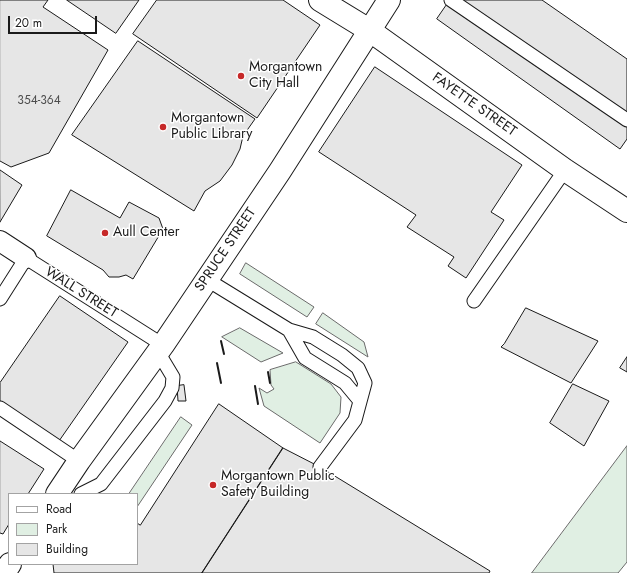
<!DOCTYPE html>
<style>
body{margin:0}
#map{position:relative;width:627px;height:573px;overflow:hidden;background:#fff;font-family:Jost,sans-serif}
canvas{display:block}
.legend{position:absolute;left:8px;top:493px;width:130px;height:72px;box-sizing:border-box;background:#fff;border:1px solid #a3a3a3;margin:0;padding:5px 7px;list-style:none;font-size:12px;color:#1a1a1a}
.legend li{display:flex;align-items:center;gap:8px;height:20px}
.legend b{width:20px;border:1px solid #a3a3a3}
.scale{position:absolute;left:8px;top:16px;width:89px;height:18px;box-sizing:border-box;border:2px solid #1a1a1a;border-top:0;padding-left:5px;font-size:12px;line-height:14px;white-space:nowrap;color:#1a1a1a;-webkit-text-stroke:3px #fff;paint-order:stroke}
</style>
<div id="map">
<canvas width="627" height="573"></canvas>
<ul class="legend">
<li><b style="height:5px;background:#fff"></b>Road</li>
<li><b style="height:11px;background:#e0efe3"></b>Park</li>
<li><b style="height:11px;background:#e6e6e6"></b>Building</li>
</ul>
<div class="scale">20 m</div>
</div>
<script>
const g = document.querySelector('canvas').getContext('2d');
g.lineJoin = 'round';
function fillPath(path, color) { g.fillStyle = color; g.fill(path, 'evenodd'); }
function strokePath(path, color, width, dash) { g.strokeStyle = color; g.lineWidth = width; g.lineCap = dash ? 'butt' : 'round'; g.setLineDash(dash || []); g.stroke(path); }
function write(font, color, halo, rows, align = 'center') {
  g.font = font + ' Jost,sans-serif'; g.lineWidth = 3; g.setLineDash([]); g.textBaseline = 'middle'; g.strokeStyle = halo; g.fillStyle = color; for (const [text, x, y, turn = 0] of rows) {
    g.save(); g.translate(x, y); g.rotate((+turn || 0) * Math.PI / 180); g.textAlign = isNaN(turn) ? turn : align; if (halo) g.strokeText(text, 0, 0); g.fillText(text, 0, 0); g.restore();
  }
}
const green = new Path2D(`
 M246,263L314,307L307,317L240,274Z
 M323,313L364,342L368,357L316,324Z
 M240,328L283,353L261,362L222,337Z
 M296,362L331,384L341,397L340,413L320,443L264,406L259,388L267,393L274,389L271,385L270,370Z
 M181,417L192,425L137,507V494H129Z
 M627,446V562L618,573H532Z`);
fillPath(green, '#e0efe3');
strokePath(green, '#6a6a6a', 1);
const building = new Path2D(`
 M0,0H48L43,7L108,50L49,153L11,167L0,161Z
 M67,0H139L116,33Z
 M157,0H283L320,25L257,118L133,34Z
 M450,0H542L627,59V139L620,149L437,19Z
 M138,41L255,119L243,136L240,149L232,165L220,181L205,191L194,211L72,135Z
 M375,67L522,165L491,212L504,220L466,278L448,266L454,257L407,227L416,215L319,152Z
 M0,170L22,185L0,222Z
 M71,190L120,218L129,202L159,218L163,229L133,279L126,275L119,277H109L103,270L47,236Z
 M60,296L128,342L59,441L0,401V383Z
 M526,308L598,341L571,383L501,347L504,344Z
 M627,357V372L620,368Z
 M573,384L609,401L584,446L550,423Z
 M184,385L186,401H178L177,386Z
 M219,404L283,448L202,573H54L53,564H137V523L140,525Z
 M0,441L44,469L28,494H9V524L3,534L0,533Z
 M283,448L320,467L490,571L489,573H202Z`);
fillPath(building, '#e6e6e6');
strokePath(building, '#1a1a1a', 1);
const service = new Path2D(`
 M451,0L627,120
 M206,279L289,330L313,337L342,355L358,368L365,383L355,420L320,467
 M0,299L26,258L163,345
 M474,301L565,170
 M289,330L305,358L345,383L360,401
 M0,408L79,461
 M81,494L101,484L165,401L172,388L173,377L158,352`);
const pedestrian = new Path2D(`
 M0,241L26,258`);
const minor = new Path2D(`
 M320,0L369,30L565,170L627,211`);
const primary = new Path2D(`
 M57,494L79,461L163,345L280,171L389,0
 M4,573L10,564`);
strokePath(service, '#1a1a1a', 15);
strokePath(pedestrian, '#1a1a1a', 22);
strokePath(minor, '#1a1a1a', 24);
strokePath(primary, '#1a1a1a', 24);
strokePath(service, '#fff', 13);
strokePath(pedestrian, '#fff', 20);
strokePath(minor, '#fff', 22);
strokePath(primary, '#fff', 22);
strokePath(new Path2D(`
 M221,341L224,354
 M217,363L221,383
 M268,372L270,383
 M255,386L258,404`), '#1a1a1a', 2);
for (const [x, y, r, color] of [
 [241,76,4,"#c62828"],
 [163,127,4,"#c62828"],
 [105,233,4,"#c62828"],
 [213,485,4,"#c62828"]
]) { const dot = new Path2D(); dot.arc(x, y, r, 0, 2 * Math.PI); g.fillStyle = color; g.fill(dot); strokePath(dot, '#fff', 1.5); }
write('12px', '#4d4d4d', null, [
 ["354-364",39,101]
]);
write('14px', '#1a1a1a', '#fff', [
 ["Morgantown",249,68],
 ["City Hall",249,84],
 ["Morgantown",171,119],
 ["Public Library",171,135],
 ["Aull Center",113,233],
 ["Morgantown Public",221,477],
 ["Safety Building",221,493]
], 'left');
write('14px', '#1a1a1a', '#fff', [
 ["FAYETTE STREET",474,105,35],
 ["SPRUCE STREET",226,250,-56],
 ["WALL STREET",81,293,32]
]);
</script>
